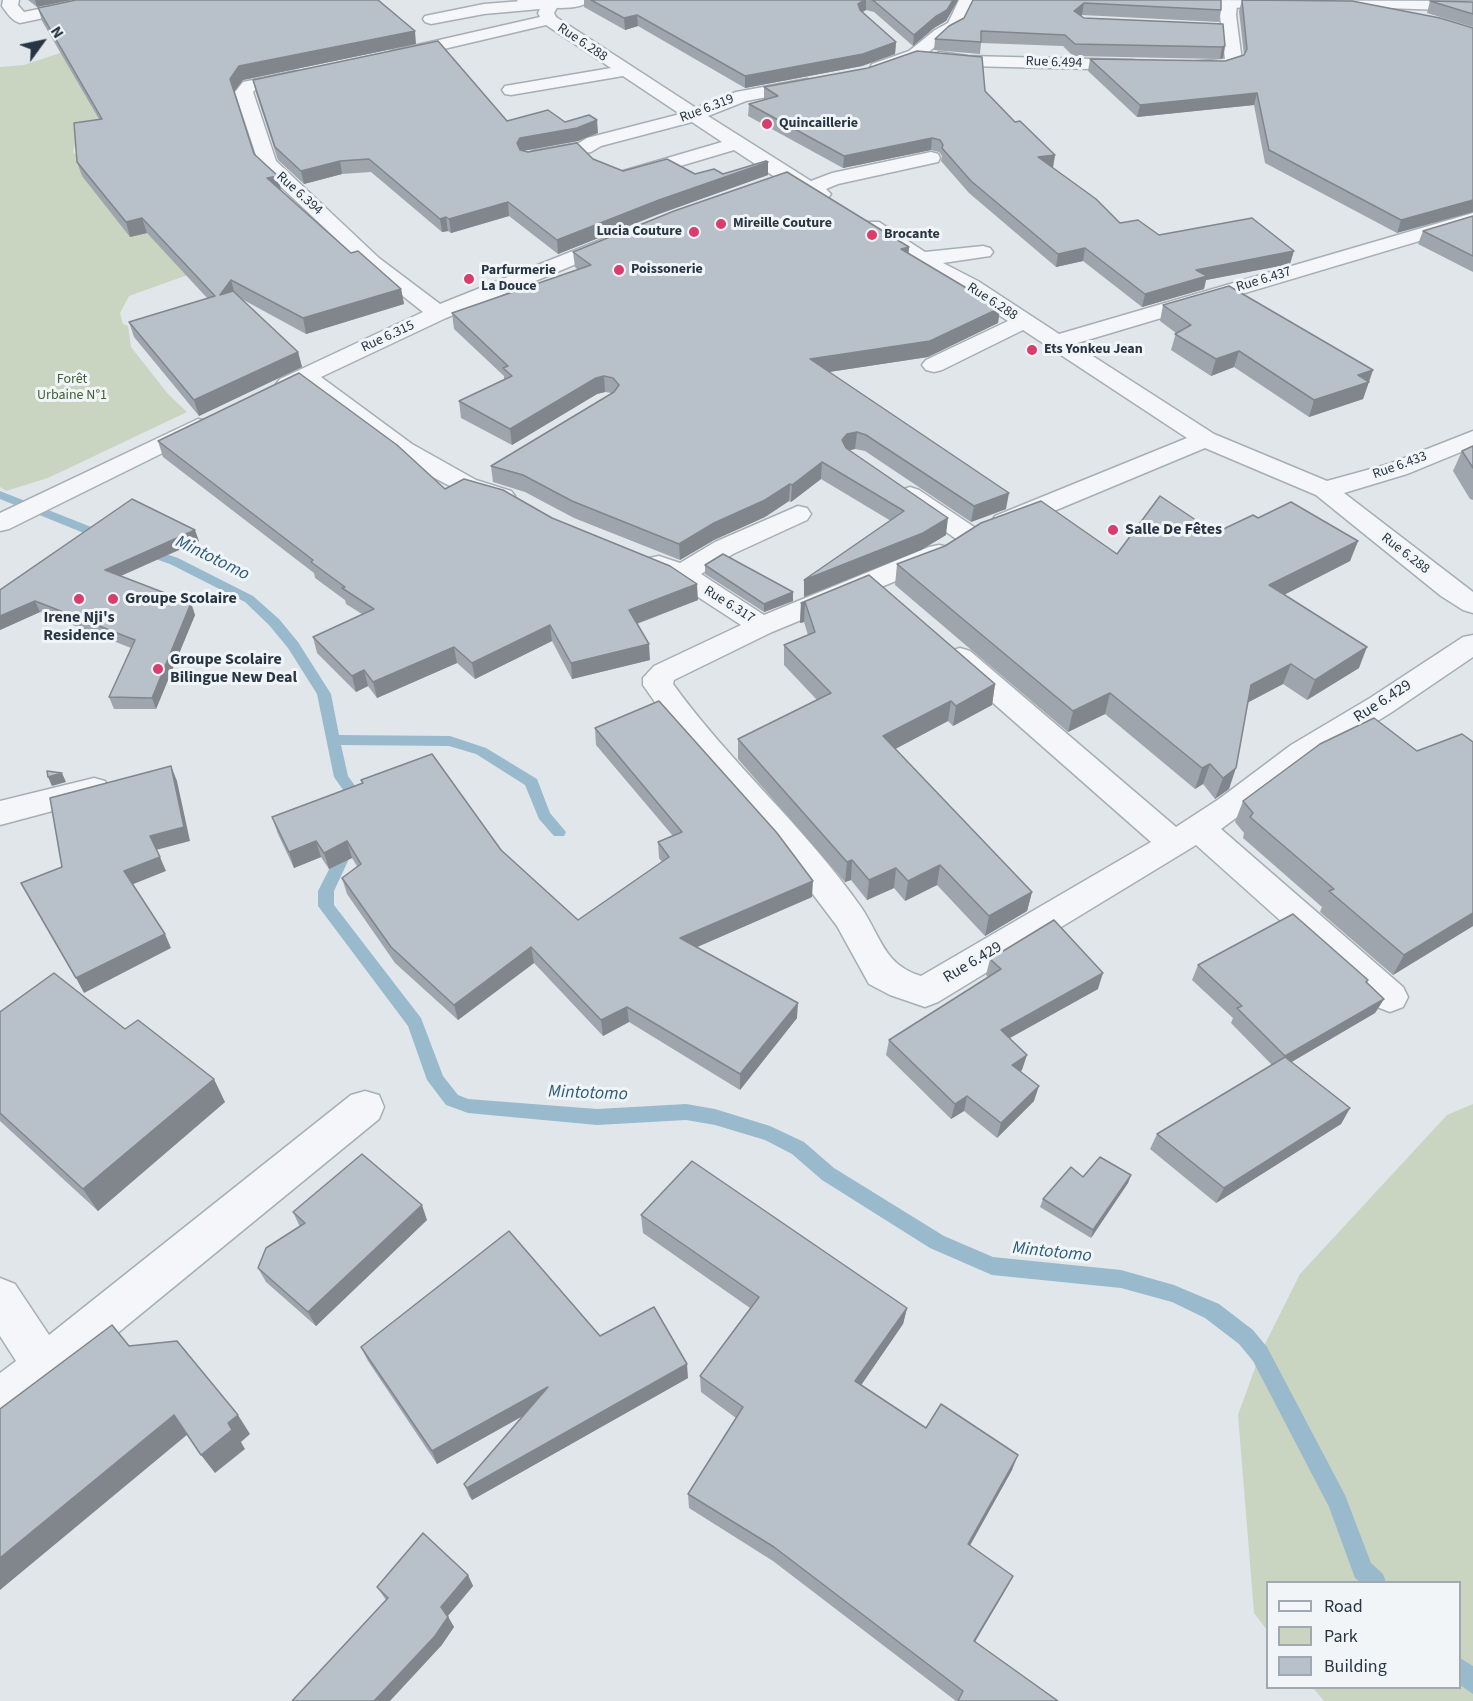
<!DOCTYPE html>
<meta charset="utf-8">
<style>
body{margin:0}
#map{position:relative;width:1473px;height:1701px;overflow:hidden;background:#e1e6eb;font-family:"Source Sans 3",sans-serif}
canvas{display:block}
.legend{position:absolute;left:1266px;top:1581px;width:195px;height:108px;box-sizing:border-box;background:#f1f5f8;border:2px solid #a1a9b0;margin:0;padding:8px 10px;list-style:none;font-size:18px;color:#283644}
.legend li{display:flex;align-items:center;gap:12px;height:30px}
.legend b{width:30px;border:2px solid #a1a9b0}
.north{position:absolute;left:12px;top:12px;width:60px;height:60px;-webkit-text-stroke:4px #f1f5f8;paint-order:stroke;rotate:57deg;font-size:16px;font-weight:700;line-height:24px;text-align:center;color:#283644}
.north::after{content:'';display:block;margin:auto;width:21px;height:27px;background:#283644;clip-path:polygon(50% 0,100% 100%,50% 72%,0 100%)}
</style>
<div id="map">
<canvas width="1473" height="1701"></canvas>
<ul class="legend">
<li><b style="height:8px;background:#f4f6f9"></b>Road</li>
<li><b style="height:16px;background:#c9d5c1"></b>Park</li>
<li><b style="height:16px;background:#b8c0c9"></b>Building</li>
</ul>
<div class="north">N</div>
</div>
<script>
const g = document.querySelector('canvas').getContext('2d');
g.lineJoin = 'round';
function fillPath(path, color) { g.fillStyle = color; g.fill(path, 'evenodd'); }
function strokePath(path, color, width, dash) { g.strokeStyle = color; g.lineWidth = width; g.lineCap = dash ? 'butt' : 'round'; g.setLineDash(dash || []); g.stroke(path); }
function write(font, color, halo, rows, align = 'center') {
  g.font = font + ' "Source Sans 3",sans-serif'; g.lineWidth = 6; g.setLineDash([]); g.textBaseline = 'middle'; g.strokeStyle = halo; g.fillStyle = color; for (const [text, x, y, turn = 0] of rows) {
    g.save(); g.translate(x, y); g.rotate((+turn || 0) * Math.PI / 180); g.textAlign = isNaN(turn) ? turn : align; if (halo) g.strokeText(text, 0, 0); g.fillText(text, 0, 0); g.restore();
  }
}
fillPath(new Path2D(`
 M112,46L99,127L77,137L73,152L76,155L88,157L221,263L129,296L120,313L123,324L128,326L131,347L168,394L187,412L48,478L6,491L0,487V67L24,65L66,51Z
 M1473,1104V1701H1324L1313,1688H1460V1582H1268L1267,1630L1254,1613L1238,1415L1260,1354L1300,1274L1447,1115Z`), '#c9d5c1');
fillPath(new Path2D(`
 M0,491L109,534L111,537L109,540H101L0,499Z
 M145,547L178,558L253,596L279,619L298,642L331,694L339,735L450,736L486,748L537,779L550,813L566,832L564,836H554L539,819L525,785L476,754L449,746L341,745L348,776L367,803L360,808L355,807L334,777L317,694L288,648L269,625L245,602L170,564L141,554L139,551Z
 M347,842L352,844L354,848L334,891V905L421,1018L443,1076L458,1095L468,1099L597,1109L686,1104L715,1109L770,1126L804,1142L834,1168L944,1236L993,1257L1121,1270L1174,1285L1219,1304L1253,1330L1267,1347L1345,1495L1371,1563L1383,1574L1386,1582H1360L1355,1578L1329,1507L1253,1361L1239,1344L1205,1318L1172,1302L1121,1288L992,1275L930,1248L822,1180L792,1154L765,1140L715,1125L686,1120L597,1125L468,1113L446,1105L427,1080L408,1026L318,906V891L342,844Z
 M1460,1658L1473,1666V1694L1460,1685Z`), '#99bacd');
const minor = new Path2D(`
 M3,0H19L18,5L24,12L83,0H113L105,5L20,23C12,21 7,13 2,6Z
 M535,0L557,1L559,4L554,13L556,17L696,108L736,92L807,79L813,80L816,84L813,88L746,101L708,116L811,181L832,173L931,152L938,154L940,158L938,162L838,184L826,189L831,194L828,198L821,200L781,181L734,150L630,181L623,179L620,175L623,171L722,142L692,122L601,146L591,152L539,161L532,159L530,155L532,151L579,143L587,138L680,114L623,76L511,95L505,94L502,90L505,86L511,85L611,68L546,25L397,60L389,55L391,51L540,17L538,13L540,9L484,14L431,24L425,22L423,19L425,16L484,4Z
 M959,0H975L961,29L947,36L921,59L884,72H872L870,68L872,64L909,51L935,30L948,23Z
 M1229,0L1237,5L1236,15L1242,61C1232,75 1202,73 1187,70L1185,66L1187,62L1225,59L1220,15L1221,5Z
 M939,52L968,56L1133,60L1139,61L1141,65L1139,69L1133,70L968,66L933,61L931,57Z
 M296,71L302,72L305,76L302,80L255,90L253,92L276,161L379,258L440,304L608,237L615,235L622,237L625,241L622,245L446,318L321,377L412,444L476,480L511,491L515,496L511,501C463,513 343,416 303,386L288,391L280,389L276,384L280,379L423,312L365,266L260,167L235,92L243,82Z
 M1473,213V225L1074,344L1214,434L1327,481L1389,464L1473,431V447L1407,474L1344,493L1473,592V613L1463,610L1441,596L1316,495L1205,448L1013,528L1004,530L995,528L991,522L995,516L1187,438L1023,330L942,370L934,372L926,370L922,365L926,360L1008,321L962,291L914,263L862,226L865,222H879L925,252L983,246L990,248L993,252L990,256L943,263L978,281L1059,334Z
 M198,419L207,421L210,426L207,431L9,529L0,531V513Z
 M910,487L919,490L977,529L981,535L977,541L968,543L959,541L901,500L897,495L901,490Z
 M798,506L807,508L811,514L807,520L733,554L701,574L764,615L929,547L939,545L949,547L952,553L949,559L772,632L674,680L673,684C730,763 805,827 861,907C881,937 884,965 921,976L1151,842L950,665L945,658L950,651L960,648L970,651L1176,827L1219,799L1291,745L1370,698L1463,637L1473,635V657L1392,712L1313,761L1221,829L1403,987L1408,997L1403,1007L1390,1012L1377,1007L1196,845L938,1002L925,1007L890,995L869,984L837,926L778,848L680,738L643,685V678L654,666L741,625L672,580L649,570L645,564L649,558L659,556L680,563L715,542Z
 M94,778L105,781L110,789L105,797L0,825V801Z
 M365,1091L379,1095L384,1107L379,1119L59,1381L16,1416L0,1422V1373L16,1361L0,1336V1278L15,1284L49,1335L351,1095Z`);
const tertiary = new Path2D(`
 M517,0H591C579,13 536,7 519,3Z
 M1178,0L1473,1V11L1357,7L1172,8L1170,5Z`);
strokePath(minor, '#a6aeb6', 3);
strokePath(tertiary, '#a6aeb6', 3);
fillPath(minor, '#f4f6f9');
fillPath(tertiary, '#f4f6f9');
fillPath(new Path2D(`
 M28,0H72L37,7Z
 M584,0H958L946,21L934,28L913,46L874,12L866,10L862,12L896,42L895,54L862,66L745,88L638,26L625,30L584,7Z
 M973,0H1221V10L1219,22L1082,15L1081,16L1084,18L1225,46L1223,58L1220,59L1073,56L1063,46L981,43L980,54L934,50L935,39L964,18Z
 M1242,0L1473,28L1397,233L1265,163L1254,105L1137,117L1088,71L1090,59L1225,61L1244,55L1239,11Z
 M1430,1L1473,2V27L1427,13Z
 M38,8L416,44L243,80L234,92L254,154L278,176L281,190L351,253L401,289L404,304L306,334L240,298L298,352L302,367L199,416L134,337L129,322L208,299L147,233L130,237L82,176L77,162L99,119L42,21Z
 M253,80L507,121L565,122L598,133L578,141L523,151L593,159L623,171L695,174L768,175L659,214L558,254L509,216L451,233L448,231L442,232L371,172L342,174L304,184L278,160L256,93Z
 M764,87L985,91L1015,122L1055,155L1053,167H1052L1120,223L1159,235L1290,264L1206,280L1204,289L1142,307L1083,261L1056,267L969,193L941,161L942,156L939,152L931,150L843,168L748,116L749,104L765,100L764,99Z
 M1473,216V272L1418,244L1423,231Z
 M909,247L908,254L1000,308L998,323L928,357L829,372L1006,509L971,522L865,451L855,449L848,450L946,535L921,550L804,597L891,521L821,479L791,502L789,501L765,517L714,540L680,560L574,518L525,492L493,482L491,466L612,393L605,392L597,394L512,445L461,418L459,401L504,379V376L454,329L452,313L578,270L575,267L573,252Z
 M1163,305L1373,370L1363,399L1309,417L1234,367L1211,376L1171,350L1176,333L1160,321Z
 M158,441L445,489L698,600L637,624L650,660L572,679L552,641L475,679L457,663L377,698L368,686L356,692L317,653L313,637L362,614L346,604L345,600L315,578L314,573L163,457Z
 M1473,446V500L1470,499L1453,471L1462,451Z
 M1258,518L1358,541L1350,561L1284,595L1359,668L1307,700L1283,684L1247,703L1229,789L1215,799L1203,784L1195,789L1105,714L1068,732L895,585L897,564L1117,554L1215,533Z
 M199,541L121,576L191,603L195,615L156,709H114L109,697L131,648L40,612L0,630V590Z
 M705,565L793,601L764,612L705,574Z
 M869,575L995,684L992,705L953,726L948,721L895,749L1032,892L1027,911L985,936L937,885L905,901L894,888L867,900L851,880L845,882L738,759V739L817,700L784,665V645L808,635L804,622L800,623L801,603Z
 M595,728L812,897L697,947L797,1018L740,1090L629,1022L603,1036L534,963L458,1020L395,963L347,894L342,878L357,866L352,858L329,869L321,857L294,868L278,834L272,817L362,783L361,780L501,850L578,920L662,862L659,858L658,842L673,836L596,745Z
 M1243,801L1473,926L1393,975L1320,912L1322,907L1243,838L1244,833L1235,822Z
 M990,959L1098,989L1010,1038L1022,1070L1020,1072L1034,1101L997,1138L964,1111L951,1119L886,1055L889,1040L988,977L986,975Z
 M1198,965L1368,980L1367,982L1384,999L1375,1013L1291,1062L1350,1108L1341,1124L1216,1203L1150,1149L1157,1134L1272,1065L1231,1023L1233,1018L1192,980Z
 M0,1012L125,1029L225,1102L98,1211L0,1121Z
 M1131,1175L1128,1183L1091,1238L1040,1207L1043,1199L1083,1177Z
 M293,1212L427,1220L316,1326L266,1282L258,1268L300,1227Z
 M641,1215L907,1308L903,1324L861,1385L926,1428L1012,1470L970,1545L1006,1589L975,1642L1058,1701H956L773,1561L689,1508L688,1494L736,1418L701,1392L700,1376L750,1308L643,1233Z
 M600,1336L688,1378L472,1500L469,1496L464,1484L523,1416L437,1464L368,1361L361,1347Z
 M468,1575L473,1586L448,1616L454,1627L441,1646L386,1600L377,1587Z`), '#9ea5ad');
fillPath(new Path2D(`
 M35,0H72L37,7Z
 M865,0H866V10L858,15V4Z
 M953,0H958L946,21L934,28L913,46L914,35Z
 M1084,3L1082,15L1072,23L1074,11Z
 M637,15L638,26L625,30L624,18Z
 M415,31L416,44L243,80L233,93L230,79L239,66Z
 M896,42L895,54L862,66L745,88V76Z
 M1225,46L1223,58L1220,59L1222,47Z
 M1257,93L1254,105L1137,117L1140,105Z
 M597,120L598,133L578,141L522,151L518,156L517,143L520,138Z
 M932,138L931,150L843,168L844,156Z
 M1055,155L1053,167L1036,169L1038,157Z
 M340,161L342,174L304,184L301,171Z
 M768,162V175L659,214L558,254L557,240L659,200Z
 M278,176L281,190L267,178Z
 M1473,200V212L1397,233L1401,220Z
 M508,202L509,216L451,233L449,219Z
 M446,217L448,231L442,232L440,219Z
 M142,218L147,233L130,237L126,222Z
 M909,247L908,262L901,249Z
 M1085,248L1083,261L1056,267L1058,254Z
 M1294,251L1290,264L1206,280L1204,289L1142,307L1145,294L1196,270Z
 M231,280L235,295H220Z
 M401,289L404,304L306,334L303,318Z
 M1000,308L998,323L928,357L809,375L810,359Z
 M1239,351L1234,367L1211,376L1216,359Z
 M298,352L302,367L199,416L194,400Z
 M1373,370L1363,399L1309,417L1314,400L1358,375Z
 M604,376L605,392L597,394L512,445L510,429L596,378Z
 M857,432L855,449L846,451L842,440L847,434Z
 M822,462L821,479L791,502L792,485Z
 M790,484L789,501L765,517L714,540L680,560L679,544L714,523Z
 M1009,493L1006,509L971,522L974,506Z
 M948,518L946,535L921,550L804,597V580Z
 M195,530L199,541L109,581L105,570Z
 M1358,541L1350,561L1262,606L1269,585Z
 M697,584L698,600L630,626L629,610Z
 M793,592V601L764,612V604Z
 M35,601L40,612L0,630V616Z
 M805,602L804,622L800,623L801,603Z
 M191,603L195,615L156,709L152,698Z
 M550,625L552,641L475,679L472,663Z
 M649,644L650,660L572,679L571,663Z
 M454,647L457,663L377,698L373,682Z
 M1367,647L1359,668L1307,700L1315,680Z
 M1291,664L1283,684L1243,705L1251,685Z
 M364,670L368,686L356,692L352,676Z
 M995,684L992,705L953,726L956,706Z
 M1110,693L1105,714L1068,732L1073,711Z
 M951,701L948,721L880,757L883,736Z
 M1210,764L1203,784L1195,789L1202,768Z
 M171,766L177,781L190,841L156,850L150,836Z
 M1236,768L1229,789L1215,799L1223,778Z
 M62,773L66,782L52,786L48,777Z
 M316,841L321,857L294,868L289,852Z
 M347,841L352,858L329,869L324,853Z
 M160,857L166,871L131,885L124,871Z
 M852,860L851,880L845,882L847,862Z
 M940,865L937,885L905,901L908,881Z
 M896,868L894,888L867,900L869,880Z
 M813,881L812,897L681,954L680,938Z
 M1032,892L1027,911L985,936L989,916Z
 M1473,913V926L1393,975L1404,955Z
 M165,934L171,948L84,993L76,978Z
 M531,947L534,963L458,1020L454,1005Z
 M1103,973L1098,989L997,1045L1001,1030Z
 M1384,999L1375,1013L1278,1070L1285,1056Z
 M798,1003L797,1018L740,1090V1074Z
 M627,1007L629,1022L603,1036L601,1020Z
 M1027,1055L1022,1070L1008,1080L1012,1065Z
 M214,1079L225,1102L98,1211L83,1189Z
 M1039,1086L1034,1101L997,1138L1001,1123Z
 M967,1096L964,1111L951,1119L955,1104Z
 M1350,1108L1341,1124L1216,1203L1224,1188Z
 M1131,1175L1128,1183L1091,1238L1093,1230Z
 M422,1205L427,1220L316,1326L308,1312Z
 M907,1308L903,1324L853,1397L855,1381Z
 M687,1364L688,1378L472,1500L467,1488Z
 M548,1387L551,1400L437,1464L432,1451Z
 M174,1415L188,1434L0,1590V1558Z
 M238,1415L250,1434L241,1442L245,1449L215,1473L201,1455L228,1423Z
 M1018,1455L1012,1470L963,1558L968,1544Z
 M468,1575L473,1586L446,1618L441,1607Z
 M1013,1576L1006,1589L968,1653L974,1641Z
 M448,1617L454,1627L441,1646L390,1701H374Z`), '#81868d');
const building = new Path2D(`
 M76,0H378L415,31L239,66L230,79L254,154L278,176L267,178L351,253L358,251L401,289L303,318L231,280L220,295L233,291L298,352L194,400L129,322L215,296L142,218L126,222L77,162L74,123L102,119L38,8Z
 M591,0H865L858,4L860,10L896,42L863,54L745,76L637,15L624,18Z
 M872,0H953L947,10L935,17L914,35L874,1Z
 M973,0H1221V10L1084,3L1074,11L1084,18L1223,24L1225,46L1222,47L1075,44L1065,35L981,31V42L935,39L949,26L964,18Z
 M1242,0L1352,1L1440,18L1473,28V200L1401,220L1269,150L1257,93L1140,105L1090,59L1225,61L1244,55L1247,49Z
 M1430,1L1473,2V14Z
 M438,41L507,121L548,110L565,122L589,115L597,120L577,128L520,138L517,143L520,150L528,152L577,143L593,159L623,171L667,159L695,174L714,169L723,174L766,161L768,162L659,200L557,240L508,202L449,219L446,217L440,219L369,159L340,161L301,171L275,147L253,80Z
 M917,51L982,57L985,91L1015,122L1020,121L1055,155L1038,157L1096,199L1120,223L1138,220L1159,235L1252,218L1294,251L1196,270L1207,276L1145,294L1085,248L1058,254L971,181L942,148L943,145L940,140L932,138L844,156L749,104L778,96L764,87L868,68Z
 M787,172L909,247L901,249L1000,308L930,341L810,359L1009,493L974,506L866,435L857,432L847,434L842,440L846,448L948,518L923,533L804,580L904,511L822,462L792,485L790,484L765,500L714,523L679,544L572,501L523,475L491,466L614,392L619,385L613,378L604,376L596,378L510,429L459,401L512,376L503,368L508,366L452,313L591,265L573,252L674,211Z
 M1473,216V256L1423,231Z
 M1229,286L1373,370L1358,375L1369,382L1314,400L1239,351L1216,359L1175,334L1191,325L1163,305Z
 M299,373L397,445L445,489L464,479L503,490L552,518L670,566L697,584L629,610L649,644L571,663L550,625L472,663L454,647L373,682L364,670L352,676L313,637L374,609L342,588L345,587L311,562L313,560L158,441Z
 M1473,446V468L1462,451Z
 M1160,496L1215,533L1253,515L1258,518L1291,502L1358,541L1269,585L1367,647L1315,680L1291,664L1251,685L1236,768L1223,778L1210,764L1202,768L1110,693L1073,711L897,564L945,546L981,523L1041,501L1117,554Z
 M132,499L195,530L105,570L191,603L152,698L109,697L135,640L35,601L0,616V590Z
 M723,554L793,592L764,604L705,565Z
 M869,575L995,684L956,706L951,701L883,736L1032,892L989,916L940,865L908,881L896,868L869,880L852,860L847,862L738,739L831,693L784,645L815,632L805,602L801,603Z
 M659,701L777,833L813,881L680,938L798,1003L740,1074L627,1007L601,1020L531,947L454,1005L391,947L342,878L361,864L347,841L324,853L316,841L289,852L272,817L363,783L361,780L432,754L501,850L578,920L669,857L658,842L682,832L595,728Z
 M1374,718L1417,751L1462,734L1473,742V913L1404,955L1329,891L1334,889L1250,817L1253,813L1243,801L1320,744Z
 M171,766L184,827L150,836L160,857L124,871L165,934L76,978L21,883L62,867L50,798Z
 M47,771L62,773L48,777Z
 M1293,914L1368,980L1366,982L1384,999L1285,1056L1237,1008L1242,1006L1198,965Z
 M1054,920L1103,973L1001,1030L1027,1055L1012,1065L1039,1086L1001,1123L967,1096L955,1104L889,1040L1001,969L990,959Z
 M54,973L125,1029L138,1020L214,1079L83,1189L0,1113V1012Z
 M1285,1057L1350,1108L1224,1188L1157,1134Z
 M362,1154L422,1205L308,1312L258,1268L266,1248L305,1223L293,1212Z
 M1100,1157L1131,1175L1093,1230L1043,1199L1071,1167L1083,1177Z
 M692,1161L907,1308L855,1381L926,1428L941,1404L1018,1455L968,1544L1013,1576L974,1641L1058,1701H958L963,1691L774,1547L688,1494L743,1407L700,1376L759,1297L641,1215Z
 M509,1231L600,1336L654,1307L687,1364L467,1488L464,1484L548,1387L432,1451L361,1347Z
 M112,1325L129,1346L177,1341L238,1415L228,1423L232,1430L201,1455L174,1415L0,1558V1409Z
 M423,1533L468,1575L441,1607L448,1617L435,1636L374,1701H292L388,1598L377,1587Z`);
fillPath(building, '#b8c0c9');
strokePath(building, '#81868d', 1.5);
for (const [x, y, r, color] of [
 [767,124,6,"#d93d6b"],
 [721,224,6,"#d93d6b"],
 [694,232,6,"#d93d6b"],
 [872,235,6,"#d93d6b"],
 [619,270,6,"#d93d6b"],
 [469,279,6,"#d93d6b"],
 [1032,350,6,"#d93d6b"],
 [1113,530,6,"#d93d6b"],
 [79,599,6,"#d93d6b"],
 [113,599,6,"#d93d6b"],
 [158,669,6,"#d93d6b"]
]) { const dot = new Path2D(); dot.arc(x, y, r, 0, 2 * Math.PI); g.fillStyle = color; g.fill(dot); strokePath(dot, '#f1f5f8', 2); }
write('14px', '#283644', '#f1f5f8', [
 ["Rue 6.288",582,43,34],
 ["Rue 6.494",1054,63,2],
 ["Rue 6.319",707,109,-21],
 ["Rue 6.394",299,194,42],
 ["Rue 6.437",1264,280,-17],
 ["Rue 6.288",992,302,33],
 ["Rue 6.315",388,337,-25],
 ["Rue 6.433",1400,466,-20],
 ["Rue 6.288",1405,554,38],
 ["Rue 6.317",729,605,32]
]);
write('bold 14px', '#283644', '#f1f5f8', [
 ["Quincaillerie",779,124],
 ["Mireille Couture",733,224],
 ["Lucia Couture",682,232,"right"],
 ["Brocante",884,235],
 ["Poissonerie",631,270],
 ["Parfurmerie",481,271],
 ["La Douce",481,287],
 ["Ets Yonkeu Jean",1044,350]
], 'left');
write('14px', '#436134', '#f1f5f8', [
 ["Forêt",72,380],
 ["Urbaine N°1",72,396]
]);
write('bold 16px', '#283644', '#f1f5f8', [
 ["Salle De Fêtes",1125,530],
 ["Groupe Scolaire",125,599],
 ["Irene Nji's",79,618,"center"],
 ["Residence",79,636,"center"],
 ["Groupe Scolaire",170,660],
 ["Bilingue New Deal",170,678]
], 'left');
write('16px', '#283644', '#f1f5f8', [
 ["Rue 6.429",1383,702,-33],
 ["Rue 6.429",973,963,-31]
]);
write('italic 18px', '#2e5c7b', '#f1f5f8', [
 ["Mintotomo",212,559,26],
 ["Mintotomo",588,1094,2],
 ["Mintotomo",1052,1253,6]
]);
</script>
